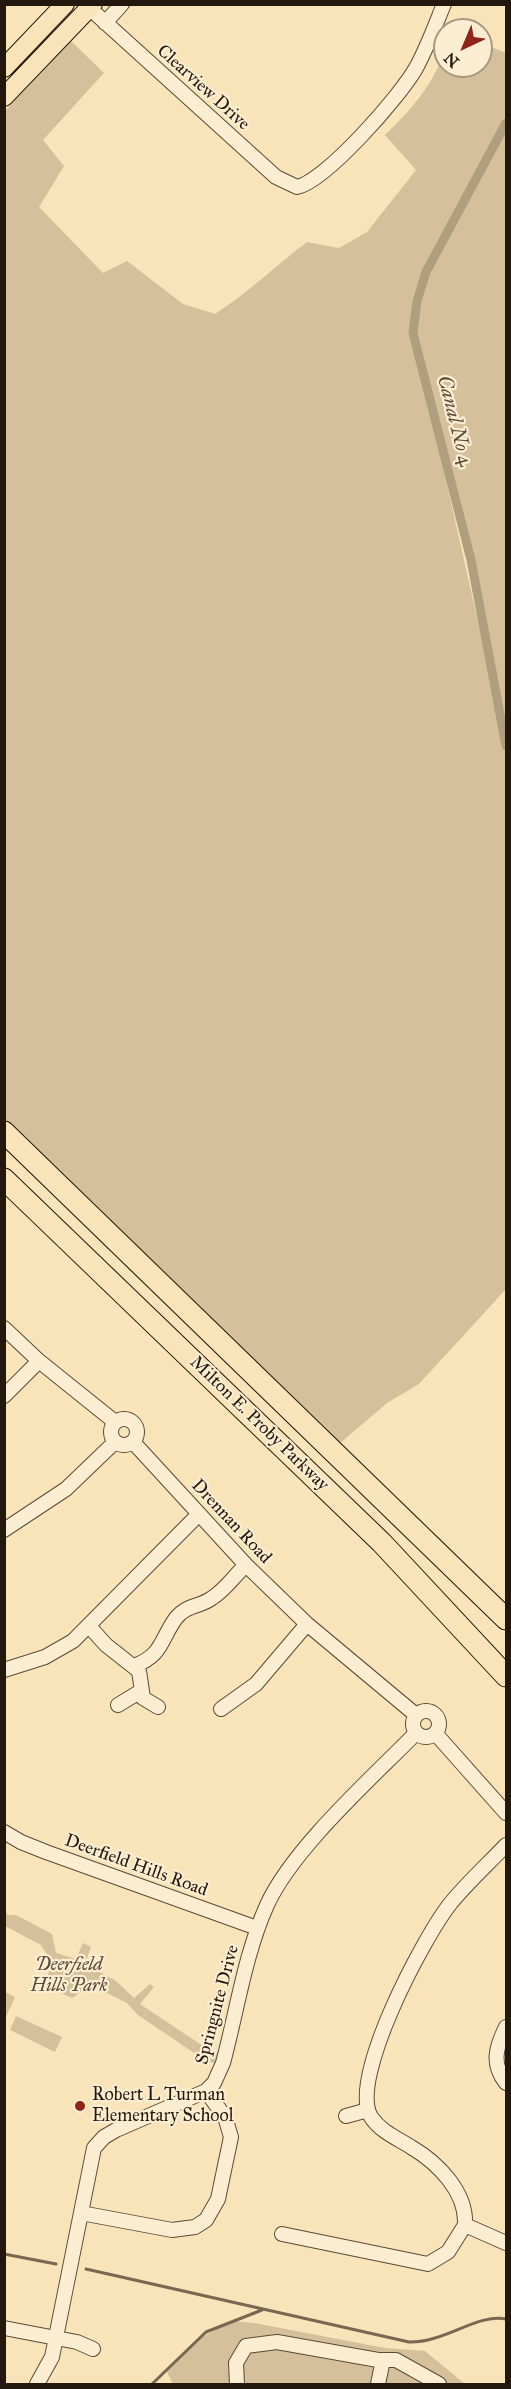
<!DOCTYPE html>
<style>
body{margin:0}
#map{position:relative;width:511px;height:2389px;overflow:hidden;background:#f9e3b8;font-family:"IM FELL Great Primer",serif}
canvas{display:block}
.frame{position:absolute;inset:0;border:6px solid #23180d;pointer-events:none}
.north{position:absolute;left:433px;top:18px;width:60px;height:60px;box-sizing:border-box;background:#fbedd1;border:2px solid #a59883;border-radius:50%;rotate:224deg;font-size:16px;font-weight:700;line-height:24px;text-align:center;color:#23180d}
.north::after{content:'';display:block;margin:auto;width:21px;height:27px;background:#8f2418;clip-path:polygon(50% 0,100% 100%,50% 72%,0 100%)}
</style>
<div id="map">
<canvas width="511" height="2389"></canvas>
<div class="frame"></div>
<div class="north">N</div>
</div>
<script>
const g = document.querySelector('canvas').getContext('2d');
g.lineJoin = 'round';
function fillPath(path, color) { g.fillStyle = color; g.fill(path, 'evenodd'); }
function strokePath(path, color, width, dash) { g.strokeStyle = color; g.lineWidth = width; g.lineCap = dash ? 'butt' : 'round'; g.setLineDash(dash || []); g.stroke(path); }
function write(font, color, halo, rows, align = 'center') {
  g.font = font + ' "IM FELL Great Primer",serif'; g.lineWidth = 4.5; g.setLineDash([]); g.textBaseline = 'middle'; g.strokeStyle = halo; g.fillStyle = color; for (const [text, x, y, turn = 0] of rows) {
    g.save(); g.translate(x, y); g.rotate((+turn || 0) * Math.PI / 180); g.textAlign = isNaN(turn) ? turn : align; if (halo) g.strokeText(text, 0, 0); g.fillText(text, 0, 0); g.restore();
  }
}
fillPath(new Path2D(`
 M71,41L104,73L43,140L64,166L39,207L103,273L127,261L183,304L215,314C248,293 275,266 307,242L339,248L367,232L416,170L385,135C411,110 433,85 445,50V66H481V43L506,53V739L471,560L419,361L506,746V1289L419,1384L387,1403L338,1445L5,1122L4,112Z
 M5,1911L8,1915H16L52,1934L56,1953L76,1959L83,1943L91,1947L85,1964L116,1981L134,1998L150,1984L154,1987L140,2004L212,2052L218,2053L215,2063L206,2061L138,2015L127,2003L91,1985L72,1998L44,1986L52,1963L41,1945L5,1926Z
 M5,1992L15,1997L5,2019Z
 M16,2016L62,2037L55,2052L10,2030Z
 M232,2321L254,2323L385,2348L425,2351L465,2384H173L166,2370L195,2341Z`), '#d5c09b');
strokePath(new Path2D(`
 M4,2254L56,2264
 M86,2269L409,2342C444,2343 478,2313 506,2319
 M152,2384L206,2332L262,2310`), '#786851', 3);
strokePath(new Path2D(`
 M506,123L426,272L417,301L413,333L471,560L506,746`), '#b09e7e', 9);
const minor = new Path2D(`
 M85,4L276,177L297,187C326,181 401,95 416,68C427,48 435,26 444,4
 M105,23L122,4
 M4,1328L39,1361L115,1422
 M4,1396L39,1361
 M111 1432a13 13 0 1 1 26 0a13 13 0 1 1-26 0Z
 M133,1442L246,1565L307,1624L416,1715
 M4,1530L66,1489L115,1442
 M89,1626L106,1645L139,1671L143,1698L158,1707
 M134,1666C163,1655 160,1640 176,1618C186,1605 200,1607 212,1598C225,1590 235,1575 246,1565
 M4,1670L45,1657L73,1641L199,1514
 M118,1705L141,1691
 M221,1709L256,1684L307,1624
 M413 1724a13 13 0 1 1 26 0a13 13 0 1 1-26 0Z
 M435,1733L506,1813
 M4,1832L21,1842L46,1852L257,1928
 M506,1845C488,1864 467,1883 450,1904C424,1937 348,2079 371,2117C381,2132 397,2138 411,2147C438,2163 467,2192 465,2225L506,2243
 M506,2027C496,2047 491,2064 506,2083
 M346,2116L368,2110
 M81,2213L172,2230L195,2227L206,2220L218,2199L231,2137L225,2117L206,2091
 M282,2234L428,2264L448,2252L465,2225
 M4,2328L77,2342L93,2349
 M37,2384L52,2357L94,2148L104,2137L116,2130L206,2091L214,2083L223,2063C237,2011 245,1954 267,1905C293,1848 371,1779 416,1733
 M237,2384L236,2363L246,2346L277,2342L378,2360H396L439,2384
 M378,2384L383,2360`);
const major = new Path2D(`
 M4,68L65,4
 M4,97L93,4`);
const highway = new Path2D(`
 M4,1132L506,1619
 M4,1179L382,1543L506,1676`);
strokePath(minor, '#584b38', 16);
strokePath(major, '#23180d', 20);
strokePath(highway, '#23180d', 23);
strokePath(minor, '#fbedd1', 14);
strokePath(major, '#f9e3b8', 18);
strokePath(highway, '#f9e3b8', 21);
for (const [x, y, r, color] of [
 [80,2106,6,"#8f2418"]
]) { const dot = new Path2D(); dot.arc(x, y, r, 0, 2 * Math.PI); g.fillStyle = color; g.fill(dot); strokePath(dot, '#fbedd1', 2); }
write('18px', '#23180d', '#fbedd1', [
 ["Clearview Drive",203,88,42],
 ["Milton E. Proby Parkway",259,1424,44],
 ["Drennan Road",231,1522,47],
 ["Deerfield Hills Road",136,1866,20],
 ["Springnite Drive",218,2005,-75]
]);
write('italic 18px', '#584a38', '#fbedd1', [
 ["Deerfield",69,1966],
 ["Hills Park",69,1987]
]);
write('18px', '#23180d', '#fbedd1', [
 ["Robert L Turman",92,2096],
 ["Elementary School",92,2117]
], 'left');
write('italic 20px', '#5b4e3a', '#fbedd1', [
 ["Canal No 4",454,421,76]
]);
</script>
